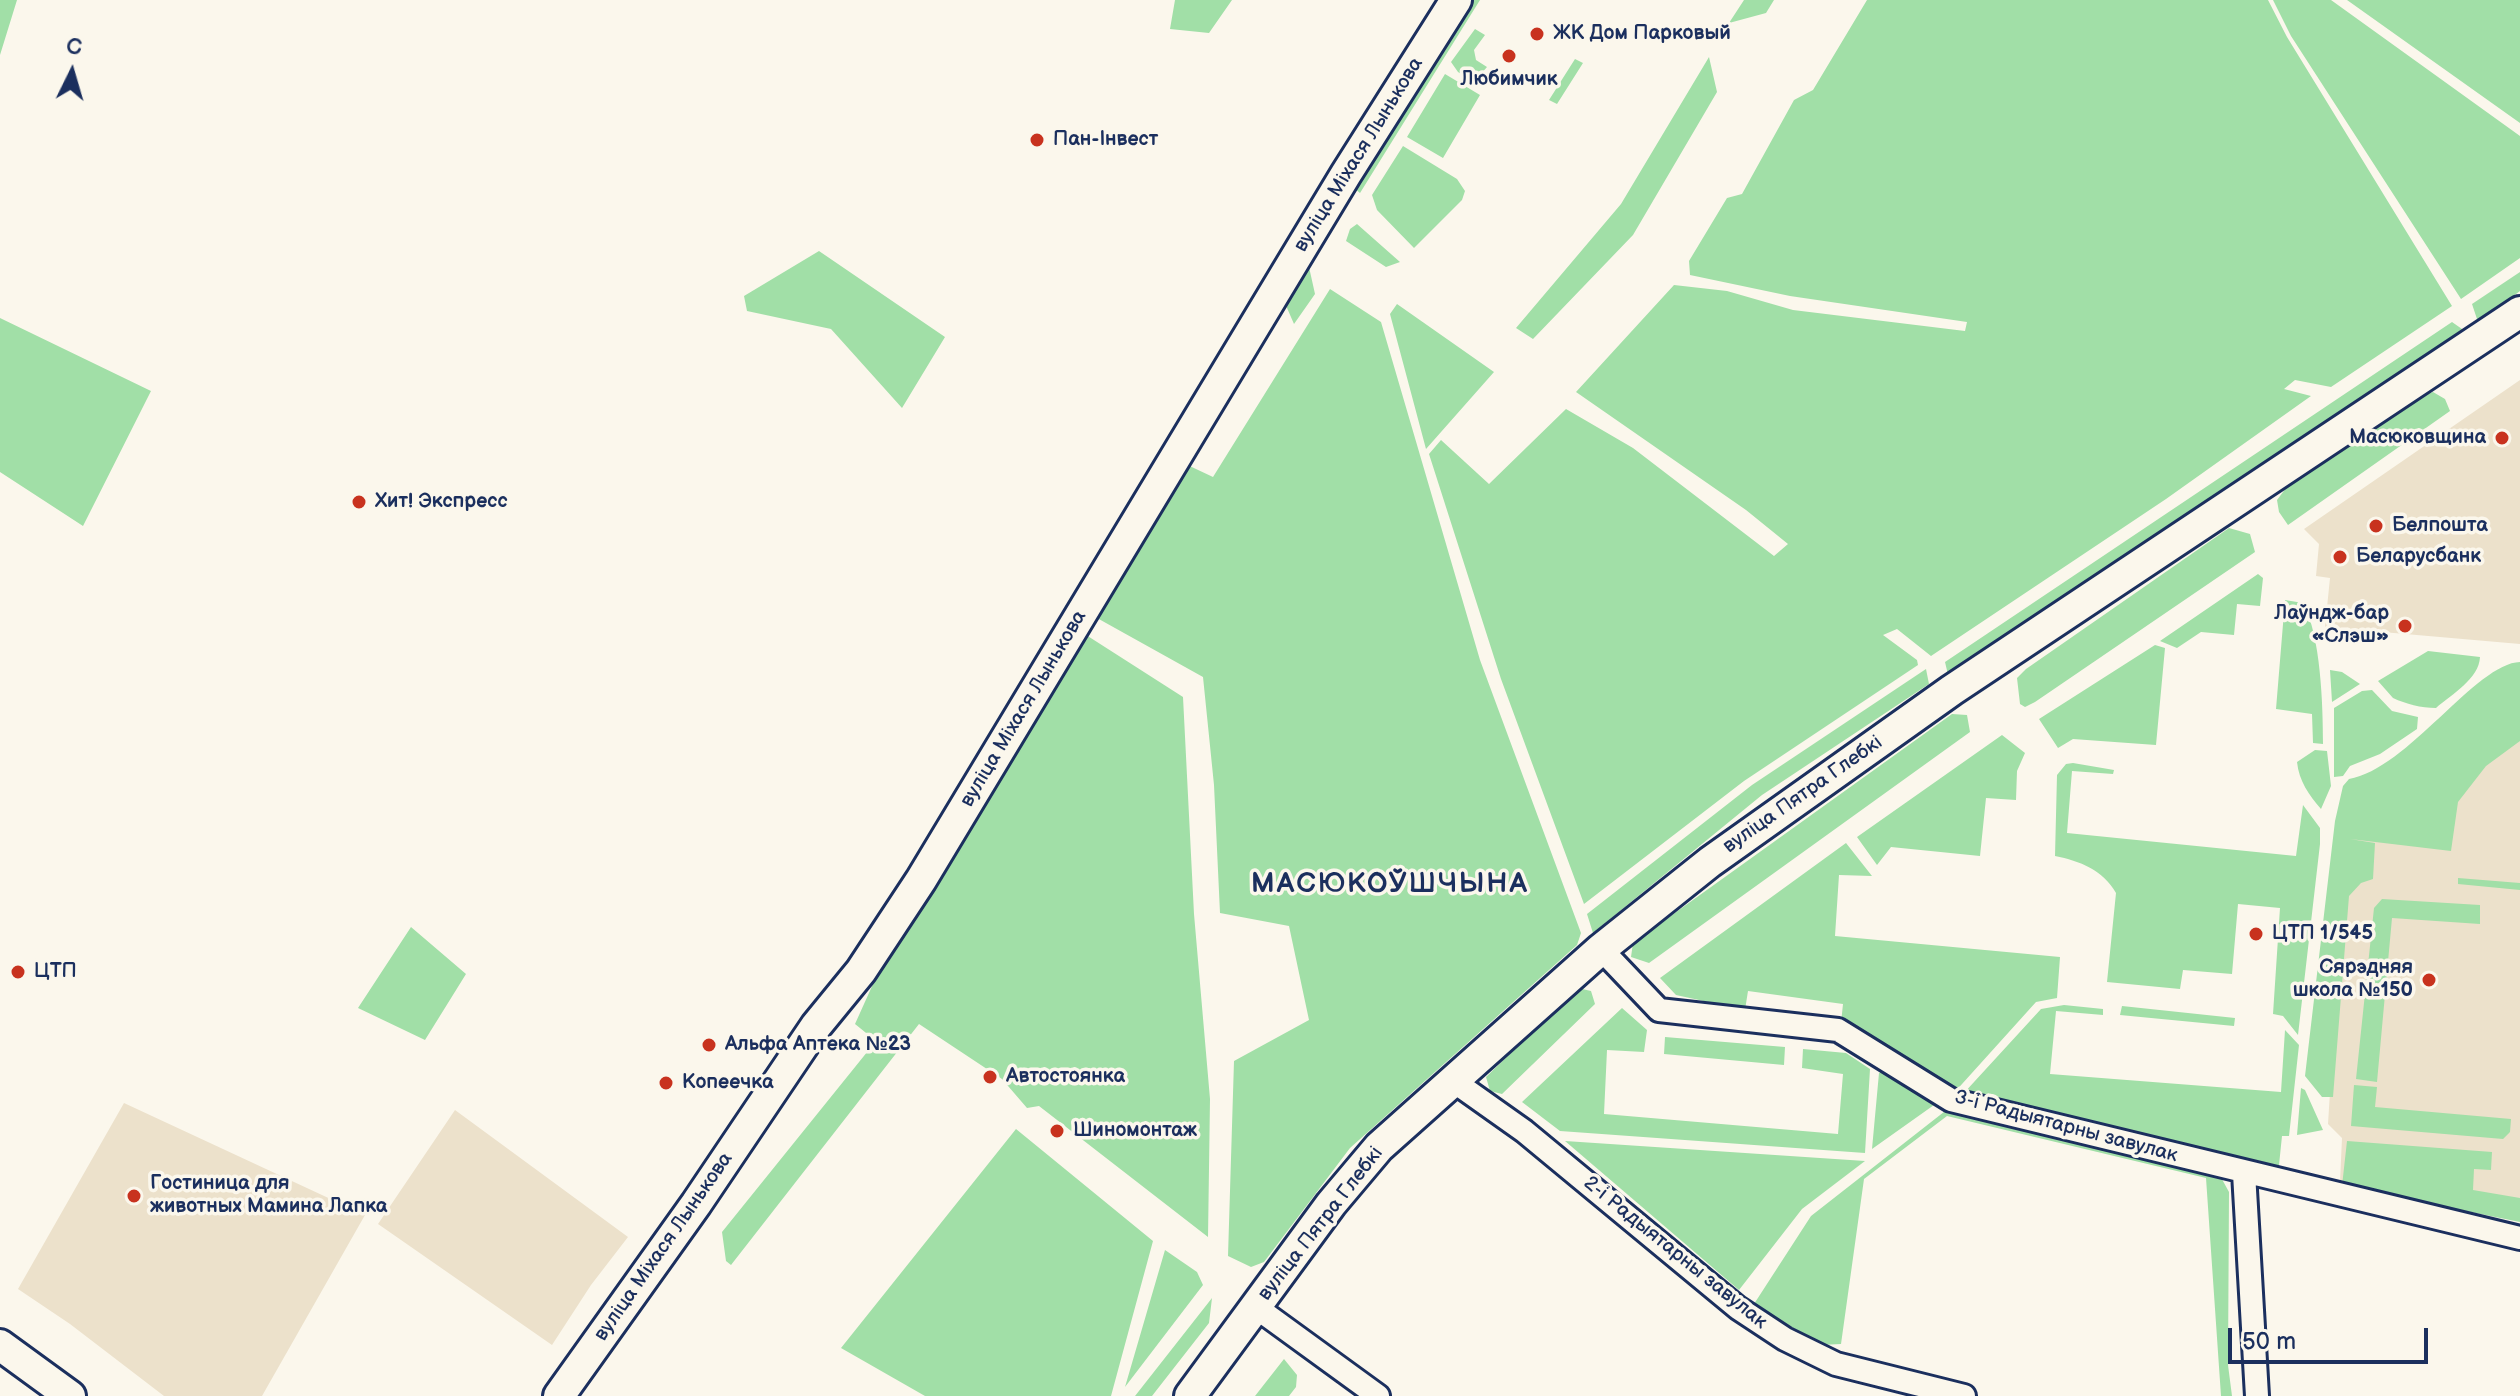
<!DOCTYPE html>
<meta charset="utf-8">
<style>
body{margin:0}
#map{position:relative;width:2520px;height:1396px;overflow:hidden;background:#fbf7ec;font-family:"Balsamiq Sans",sans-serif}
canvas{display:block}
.north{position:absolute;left:32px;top:32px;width:80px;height:80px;-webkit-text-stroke:6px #fbf7ec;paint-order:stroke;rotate:5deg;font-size:22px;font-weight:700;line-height:32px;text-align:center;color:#1b2f5e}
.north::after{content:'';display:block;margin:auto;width:28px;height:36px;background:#1b2f5e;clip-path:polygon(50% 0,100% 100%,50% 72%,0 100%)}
.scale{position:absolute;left:2228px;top:1328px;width:200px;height:36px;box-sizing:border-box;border:4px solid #1b2f5e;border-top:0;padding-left:10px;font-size:24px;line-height:28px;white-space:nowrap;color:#1b2f5e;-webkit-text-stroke:6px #fbf7ec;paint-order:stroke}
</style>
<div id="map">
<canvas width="2520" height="1396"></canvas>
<div class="north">С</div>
<div class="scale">50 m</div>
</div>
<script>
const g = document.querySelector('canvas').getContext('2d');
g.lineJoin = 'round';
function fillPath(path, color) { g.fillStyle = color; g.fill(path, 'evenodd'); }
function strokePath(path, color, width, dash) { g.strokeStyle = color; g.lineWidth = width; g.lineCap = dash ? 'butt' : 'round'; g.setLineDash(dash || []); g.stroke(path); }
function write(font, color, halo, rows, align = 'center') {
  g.font = font + ' "Balsamiq Sans",sans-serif'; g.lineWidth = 7; g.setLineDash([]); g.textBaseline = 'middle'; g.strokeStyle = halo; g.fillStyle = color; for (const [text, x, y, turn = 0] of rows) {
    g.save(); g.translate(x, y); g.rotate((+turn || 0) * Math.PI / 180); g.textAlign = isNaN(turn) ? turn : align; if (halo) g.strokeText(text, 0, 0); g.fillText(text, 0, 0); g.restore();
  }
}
fillPath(new Path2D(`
 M2520,380V644L2325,627L2330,578L2316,576L2319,544L2304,529Z
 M2520,704V1212L2340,1182L2342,1138L2328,1124L2346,836Z
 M124,1103L365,1215L262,1396H164L70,1324L18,1289Z
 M455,1110L628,1237L591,1285L552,1345L378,1224Z`), '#ece1cb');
fillPath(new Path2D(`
 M0,0H17L0,55Z
 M1175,0H1232L1209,33L1170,29Z
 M1471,0H1480L1360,193L1354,188Z
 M1744,0H1774L1766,13L1729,23Z
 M1867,0H2268L2287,37L2452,306L2331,387L2295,380L2284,389L2311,396L2166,499L1931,656L1897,629L1883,635L1917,660L1918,665L1744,781L1584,904L1501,679L1429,454L1441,440L1489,484L1566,409L1633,448L1774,556L1788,544L1746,510L1576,392L1674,285L1727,291L1793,310L1965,331L1967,322L1790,296L1690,275L1689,261L1727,198L1742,194L1794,100L1813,90Z
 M2273,0H2331L2520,136V258L2461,299L2291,36Z
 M2347,0H2520V123Z
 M1475,29L1485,35L1474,50L1476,60L1487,67L1474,82L1458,72L1451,62Z
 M1709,57L1717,92L1633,235L1533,339L1516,328L1621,204Z
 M1575,59L1583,63L1557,104L1549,100Z
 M1445,74L1480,95L1443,158L1407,137Z
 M1403,146L1457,179L1465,191L1462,200L1414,248L1377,210L1372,195Z
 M1357,224L1400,262L1386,267L1346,241L1350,229Z
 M819,251L945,337L902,408L831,329L747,311L744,296Z
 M1309,267L1315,294L1294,324L1284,301Z
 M2520,272V291L2478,322L2472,304Z
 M1330,289L1381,322L1480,660L1581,933L1577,945L1350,1148L1264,1262L1251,1267L1228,1256L1234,1061L1309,1020L1289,926L1220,913L1214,785L1203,677L1097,618L1179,461L1213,477Z
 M1397,304L1494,372L1426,449L1390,314Z
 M0,318L151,391L83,526L0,472Z
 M2452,322L2462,329L2461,334L1949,679L1945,662Z
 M2433,392L2445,399L2450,411L2288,525L2279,512L2277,500L2286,488L2421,396Z
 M2229,528L2250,534L2255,552L2035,702L2025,707L2020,704L2017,678L2026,669Z
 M2258,574L2263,578L2260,606L2237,604L2234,635L2201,632L2177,648L2160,641Z
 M2285,600L2303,603C2321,636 2323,706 2323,744L2313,743L2312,714L2276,709Z
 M1083,633L1183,697L1194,914L1210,1099L1208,1237L1039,1106L1027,1108L1002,1079L919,1024L731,1265L726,1261L722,1232L876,1041L855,1024L873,984Z
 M2155,645L2165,648L2156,745L2073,739L2058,748L2039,719Z
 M2428,651L2480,657C2479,679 2452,694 2436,708C2421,708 2406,704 2393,698L2378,681Z
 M2520,662V741L2486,766L2458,802L2451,851L2350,839L2375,843L2373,879L2361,883L2349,896L2333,1097H2322L2305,1076L2335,821L2343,786L2349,779C2408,769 2476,663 2520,662Z
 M1926,669L1929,684L1762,795L1593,933L1587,914L1752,785Z
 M2330,670L2342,672L2360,684L2332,702Z
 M2372,690L2392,711L2418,717L2417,729L2380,754L2350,766L2343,776L2334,777V708L2362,691Z
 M1952,714L1967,715L1970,732L1649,963L1631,957L1633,943Z
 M2002,735L2025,753L2017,771L2016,800L1986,798L1980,856L1891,847L1877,865L1857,837Z
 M2315,750L2327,751L2331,786L2321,809C2309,795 2299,781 2297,762Z
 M2073,763L2114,770L2113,774L2072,771L2067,833L2296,856L2303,805L2320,828V844L2298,1035L2283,1016L2273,1014L2280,908L2238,904L2232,974L2183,970L2180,989L2107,982L2116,893C2103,870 2080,861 2055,856L2057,775L2066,764Z
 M1846,843L1872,876L1839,875L1835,936L2060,957L2057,998L2036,1002L1953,1094L1841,1023L1843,1004L1748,991L1745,1010L1676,995L1660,978Z
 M2458,878L2520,883V890L2458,884Z
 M2382,899L2480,905V924L2392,918L2377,1082L2356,1079L2374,908Z
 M411,927L466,974L425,1040L358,1008Z
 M1578,988L1591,991L1595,1004L1502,1094L1490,1091L1486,1077Z
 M2064,1005L2103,1009V1015L2056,1011L2050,1074L2281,1092L2285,1030L2299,1045L2289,1136H2282L2279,1165L2267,1166L1963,1094L2041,1009Z
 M2122,1006L2235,1018L2234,1026L2120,1015Z
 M1622,1008L1647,1030L1644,1052L1607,1050L1604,1114L1838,1134L1843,1074L1802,1068L1803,1049L1846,1053L1870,1069L1865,1153L1560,1131L1522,1102Z
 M1665,1037L1785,1047L1784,1065L1664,1054Z
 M1885,1071L1934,1105L1872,1149L1879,1073Z
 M2354,1085L2377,1087L2375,1107L2511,1119L2510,1132L2503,1139L2351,1126Z
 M2301,1088L2305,1090L2323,1130L2297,1135Z
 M1949,1108L2218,1172L2229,1192L2228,1365L2232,1396H2221L2206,1178L1947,1116L1864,1179L1841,1344L1821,1345L1754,1304L1811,1216Z
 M1016,1129L1153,1241L1111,1396H925L841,1348Z
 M1565,1141L1865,1161L1802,1209L1739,1290Z
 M2347,1141L2492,1152L2491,1170L2474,1169L2473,1190L2520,1198V1222L2342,1186Z
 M1165,1250L1197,1272L1203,1285L1125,1387Z
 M1212,1298L1209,1323L1152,1396H1135Z
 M1284,1359L1297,1375L1296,1387L1289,1396H1255Z`), '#a1dfa7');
const street = new Path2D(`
 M1601,949L1659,1010L1838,1030L1951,1100L2520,1238
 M1452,1080L1524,1131L1738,1308L1785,1339L1836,1364L1964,1396
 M2244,1173L2257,1396
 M1257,1308L1378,1396`);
const secondary = new Path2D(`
 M0,1345L70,1396
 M559,1396L696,1204L816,1026L861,971L921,880L1346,174L1456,0
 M1190,1396L1331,1204L1379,1147L1601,949L1710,862L1952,690L2520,312`);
strokePath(street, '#1b2f5e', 28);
strokePath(secondary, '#1b2f5e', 36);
strokePath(street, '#fbf7ec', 22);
strokePath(secondary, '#fbf7ec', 30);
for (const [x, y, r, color] of [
 [1537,34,8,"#c8321e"],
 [1509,56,8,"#c8321e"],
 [1037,140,8,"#c8321e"],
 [2502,438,8,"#c8321e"],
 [359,502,8,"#c8321e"],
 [2376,526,8,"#c8321e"],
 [2340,557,8,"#c8321e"],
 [2405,626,8,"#c8321e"],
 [2256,934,8,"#c8321e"],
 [18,972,8,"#c8321e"],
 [2429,980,8,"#c8321e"],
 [709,1045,8,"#c8321e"],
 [990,1077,8,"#c8321e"],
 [666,1083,8,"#c8321e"],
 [1057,1131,8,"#c8321e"],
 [134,1196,8,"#c8321e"]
]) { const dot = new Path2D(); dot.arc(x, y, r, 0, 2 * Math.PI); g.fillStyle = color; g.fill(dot); strokePath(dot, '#fbf7ec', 3); }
write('bold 20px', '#1b2f5e', '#fbf7ec', [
 ["ЖК Дом Парковый",1553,34],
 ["Любимчик",1509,80,"center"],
 ["Пан-Інвест",1053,140],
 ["Масюковщина",2486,438,"right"],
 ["Хит! Экспресс",375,502],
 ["Белпошта",2392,526],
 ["Беларусбанк",2356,557],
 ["Лаўндж-бар",2389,614,"right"],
 ["«Слэш»",2389,637,"right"],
 ["ЦТП 1/545",2272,934],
 ["Сярэдняя",2413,968,"right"],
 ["школа №150",2413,991,"right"],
 ["ЦТП",34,972],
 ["Альфа Аптека №23",725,1045],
 ["Автостоянка",1006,1077],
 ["Копеечка",682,1083],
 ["Шиномонтаж",1073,1131],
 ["Гостиница для",150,1184],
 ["животных Мамина Лапка",150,1207]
], 'left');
write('20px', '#1b2f5e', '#fbf7ec', [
 ["вуліца Міхася Лынькова",1359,155,-58],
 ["вуліца Міхася Лынькова",1024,709,-59],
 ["вуліца Пятра Глебкі",1803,795,-35],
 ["3-і Радыятарны завулак",2066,1127,15],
 ["вуліца Пятра Глебкі",1321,1224,-52],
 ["вуліца Міхася Лынькова",664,1247,-55],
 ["2-і Радыятарны завулак",1675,1253,39]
]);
g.letterSpacing = '2px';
write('bold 28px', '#1b2f5e', '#fbf7ec', [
 ["МАСЮКОЎШЧЫНА",1390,885]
]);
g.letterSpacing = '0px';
</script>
